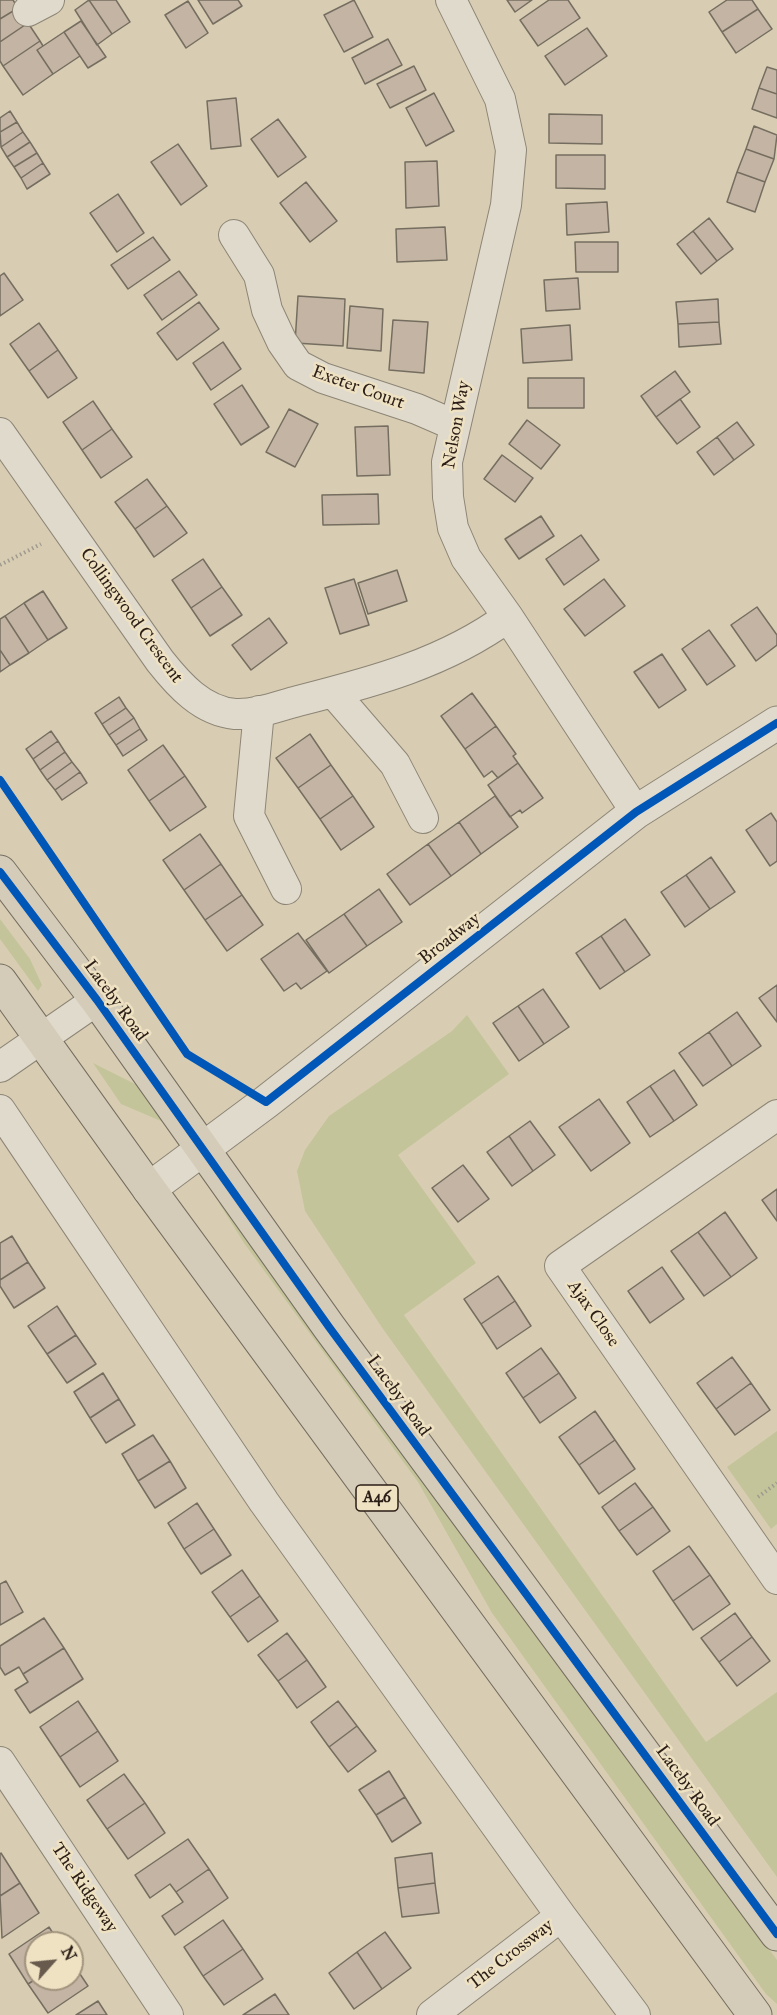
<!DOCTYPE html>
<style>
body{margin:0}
#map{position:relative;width:777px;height:2015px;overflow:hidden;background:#d8cdb2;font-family:"IM FELL Great Primer",serif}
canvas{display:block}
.north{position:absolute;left:24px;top:1931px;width:60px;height:60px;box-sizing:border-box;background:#efe2c3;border:2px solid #a1947e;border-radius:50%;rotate:63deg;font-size:16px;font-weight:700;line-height:24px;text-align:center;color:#2b1e16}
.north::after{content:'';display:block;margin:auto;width:21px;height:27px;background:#685b4d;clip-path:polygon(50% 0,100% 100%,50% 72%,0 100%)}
</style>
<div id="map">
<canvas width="777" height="2015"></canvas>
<div class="north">N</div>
</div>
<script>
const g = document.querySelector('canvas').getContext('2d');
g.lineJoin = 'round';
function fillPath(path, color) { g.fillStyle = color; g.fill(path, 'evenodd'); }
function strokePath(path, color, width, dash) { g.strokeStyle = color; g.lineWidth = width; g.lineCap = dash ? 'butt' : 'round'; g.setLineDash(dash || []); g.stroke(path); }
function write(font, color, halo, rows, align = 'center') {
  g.font = font + ' "IM FELL Great Primer",serif'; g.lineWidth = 5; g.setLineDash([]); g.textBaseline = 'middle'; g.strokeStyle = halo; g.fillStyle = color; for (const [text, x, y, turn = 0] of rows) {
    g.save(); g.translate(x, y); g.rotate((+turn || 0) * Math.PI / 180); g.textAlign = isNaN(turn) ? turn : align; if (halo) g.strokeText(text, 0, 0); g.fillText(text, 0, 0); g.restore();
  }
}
fillPath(new Path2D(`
 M0,919L30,959L42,985L38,991L0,939Z
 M467,1015L509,1074L398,1155L476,1263L404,1315L706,1742L777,1692V1877L383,1329L305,1211L297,1171L305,1150L329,1116L452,1031Z
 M93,1063L145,1089L175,1127L121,1104Z
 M224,1199L777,1960V2004L766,1994L492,1613L418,1482L244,1243L219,1203Z
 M777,1431V1524L771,1529L727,1467Z`), '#c4c49a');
const building = new Path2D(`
 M0,0H13L18,8L0,19Z
 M89,0L112,34L97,45L75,10Z
 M89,0H116L130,22L112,34Z
 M198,0H238L242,6L213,24Z
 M354,0L373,37L344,52L324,15Z
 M507,0H532L515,12Z
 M549,0H568L580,18L538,46L520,20Z
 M727,0H752L758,9L722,32L709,12Z
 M188,1L208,33L186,48L165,15Z
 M18,8L28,23L0,42V19Z
 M758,9L772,29L736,53L722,32Z
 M81,21L106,57L88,68L64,32Z
 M28,23L40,41L3,66L0,61V42Z
 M587,28L607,56L565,85L545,56Z
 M64,32L80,56L53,74L37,50Z
 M388,39L402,65L365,84L352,58Z
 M40,41L43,46L37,50L53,74L23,95L3,66Z
 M414,66L426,90L390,108L377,84Z
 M767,67L777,70V94L759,88Z
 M759,88L777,94V118L752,109Z
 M434,93L454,131L426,146L406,108Z
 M236,98L241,146L211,149L207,101Z
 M10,111L17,122L0,132V118Z
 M549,114L602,115V144L549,143Z
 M278,119L306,157L278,177L251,139Z
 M17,122L23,132L1,147L0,132Z
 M754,126L777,135L774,159L746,149Z
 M23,132L30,142L7,157L1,147Z
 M30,142L37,153L14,167L7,157Z
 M178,144L207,186L181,205L151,162Z
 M746,149L774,159L765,182L737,172Z
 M37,153L43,163L21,178L14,167Z
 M556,155H605V189L556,188Z
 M437,161L439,206L406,208L405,162Z
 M43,163L50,174L27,189L21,178Z
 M737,172L765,182L755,212L727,202Z
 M306,182L337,221L310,242L280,203Z
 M118,194L144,233L117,252L90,213Z
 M607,202L609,232L567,235L566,204Z
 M709,218L733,249L717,261L693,231Z
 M445,227L447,260L397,262L396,229Z
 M693,231L717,261L701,274L677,244Z
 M153,237L170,260L128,289L111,265Z
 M575,242H618V272H576Z
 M179,271L197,295L162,320L144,295Z
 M4,273L23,300L0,316V276Z
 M578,278L580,309L546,311L544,280Z
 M298,296L345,299L343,346L295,343Z
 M718,299L719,322L678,324L676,302Z
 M199,302L219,329L177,360L157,333Z
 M350,306L383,309L381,351L347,348Z
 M393,320L428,322L424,373L389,370Z
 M719,322L721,344L679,347L678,324Z
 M39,323L58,350L29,371L10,344Z
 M570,325L572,360L523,363L521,329Z
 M223,342L241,369L211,390L193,363Z
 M58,350L77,378L48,398L29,371Z
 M675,371L690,392L656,417L641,396Z
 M528,378H584V408H528Z
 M242,385L269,427L241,445L214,404Z
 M680,399L700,427L677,444L656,417Z
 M93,401L112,429L82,450L63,422Z
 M289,409L318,424L295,467L266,452Z
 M527,420L560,445L541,469L509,444Z
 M737,422L754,445L734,460L717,437Z
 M388,426L390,475L357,476L355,427Z
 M112,429L132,457L101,478L82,450Z
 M717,437L734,460L714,475L697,452Z
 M502,455L533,478L515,502L484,479Z
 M147,479L167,506L135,529L115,502Z
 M378,494L379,524L323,525L322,495Z
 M167,506L187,533L154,557L135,529Z
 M541,516L554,536L519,559L505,539Z
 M581,535L599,560L564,585L546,559Z
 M203,559L222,587L191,608L172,580Z
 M397,570L407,601L368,614L358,583Z
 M354,579L369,625L340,634L325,588Z
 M604,579L625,606L585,636L564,609Z
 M222,587L242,615L210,636L191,608Z
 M43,591L67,628L48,640L24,603Z
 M24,603L48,640L29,653L5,616Z
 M757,607L777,635V645L756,661L731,625Z
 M5,616L29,653L10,665L0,650V619Z
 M269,618L287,643L251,670L232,645Z
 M709,630L735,666L707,685L682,649Z
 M0,650L10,665L0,672Z
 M662,654L686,690L659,708L634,672Z
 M472,693L496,726L465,749L441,716Z
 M119,697L126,708L102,724L95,713Z
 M126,708L134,718L109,735L102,724Z
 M134,718L140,729L116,745L109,735Z
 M496,726L516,754L513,756L518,763L498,778L492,771L484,777L465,749Z
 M140,729L147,740L123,756L116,745Z
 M51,731L58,741L33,759L26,749Z
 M310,734L331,765L298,788L276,758Z
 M58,741L65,752L40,770L33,759Z
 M163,745L185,776L149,801L128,770Z
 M65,752L72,762L47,780L40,770Z
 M72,762L80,772L55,790L47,780Z
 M518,763L543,798L522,813L520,810L510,817L488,785Z
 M331,765L353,796L320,819L298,788Z
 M80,772L87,783L62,800L55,790Z
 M185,776L206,807L170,831L149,801Z
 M353,796L374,827L341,850L320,819Z
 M495,796L518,827L481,854L459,822Z
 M771,813L777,822V861L770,866L746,830Z
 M459,822L481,854L451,876L428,844Z
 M200,834L221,864L184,890L163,860Z
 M428,844L451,876L410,905L387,874Z
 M711,857L735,892L710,909L686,875Z
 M221,864L242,895L205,920L184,890Z
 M686,875L710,909L685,927L661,892Z
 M379,889L402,922L367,946L344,914Z
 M242,895L263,925L227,951L205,920Z
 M344,914L367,946L329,973L306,940Z
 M625,919L650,955L625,972L601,936Z
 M298,933L327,971L301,989L296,983L284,991L261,959Z
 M601,936L625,972L600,989L576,953Z
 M777,985V1022L759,998Z
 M543,989L569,1027L544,1044L518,1006Z
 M518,1006L544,1044L519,1061L493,1023Z
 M737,1012L761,1046L732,1066L709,1032Z
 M709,1032L732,1066L703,1086L679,1053Z
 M674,1070L697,1105L674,1121L650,1086Z
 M650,1086L674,1121L650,1137L627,1102Z
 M599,1099L630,1143L591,1171L559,1127Z
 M530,1121L555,1155L533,1171L509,1136Z
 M509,1136L533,1171L512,1186L487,1152Z
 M463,1165L489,1199L458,1222L432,1188Z
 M777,1189V1221L762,1200Z
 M725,1212L757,1258L731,1277L698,1232Z
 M698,1232L731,1277L704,1296L671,1251Z
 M12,1236L28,1262L0,1280V1243Z
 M28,1262L45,1288L14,1308L0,1286V1280Z
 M662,1267L684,1299L650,1323L628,1291Z
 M498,1276L515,1301L481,1324L464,1299Z
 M515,1301L531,1326L497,1349L481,1324Z
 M57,1306L76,1335L47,1354L28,1326Z
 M76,1335L96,1364L67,1383L47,1354Z
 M541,1348L559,1373L523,1398L506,1373Z
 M732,1357L751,1383L716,1409L697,1383Z
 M103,1373L119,1399L90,1418L74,1392Z
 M559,1373L576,1398L540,1423L523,1398Z
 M751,1383L770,1410L735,1435L716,1409Z
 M119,1399L135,1425L106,1443L90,1418Z
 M595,1411L615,1440L579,1465L559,1437Z
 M153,1435L170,1461L138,1481L122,1454Z
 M615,1440L635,1469L599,1494L579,1465Z
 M170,1461L186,1488L155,1508L138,1481Z
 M635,1483L653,1507L619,1531L602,1507Z
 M197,1503L214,1529L184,1549L168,1523Z
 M653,1507L670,1531L637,1555L619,1531Z
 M214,1529L231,1555L201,1574L184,1549Z
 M689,1546L710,1575L673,1601L653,1571Z
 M242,1570L260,1596L230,1617L212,1592Z
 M710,1575L730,1604L693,1630L673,1601Z
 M6,1581L23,1612L0,1625V1584Z
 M260,1596L278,1621L248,1642L230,1617Z
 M735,1613L752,1637L719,1662L701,1638Z
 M44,1618L64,1648L23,1674L19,1667L5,1675L0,1667V1646Z
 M287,1633L307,1660L278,1681L258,1655Z
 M752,1637L770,1661L737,1686L719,1662Z
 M64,1648L83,1679L30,1713L15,1690L28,1682L23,1674Z
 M307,1660L326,1687L297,1708L278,1681Z
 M78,1701L98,1731L60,1757L40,1727Z
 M338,1701L357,1726L329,1747L311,1722Z
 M357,1726L376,1751L348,1772L329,1747Z
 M98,1731L118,1761L80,1787L60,1757Z
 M389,1771L405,1797L376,1815L359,1790Z
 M124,1774L145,1803L107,1829L87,1800Z
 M405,1797L421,1823L392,1842L376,1815Z
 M145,1803L165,1833L128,1859L107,1829Z
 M188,1839L209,1869L176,1892L170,1884L150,1898L135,1875Z
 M1,1853L20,1883L0,1896V1854Z
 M432,1853L435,1883L398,1888L395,1858Z
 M209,1869L228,1898L175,1935L162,1916L183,1902L176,1892Z
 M20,1883L39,1913L2,1938L0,1896Z
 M435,1883L439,1913L402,1917L398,1888Z
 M223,1920L243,1949L203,1976L184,1947Z
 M49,1927L59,1943H36V1979L28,1984L9,1954Z
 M385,1932L411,1968L382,1989L357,1952Z
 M243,1949L263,1979L224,2005L203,1976Z
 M357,1952L382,1989L354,2009L329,1973Z
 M72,1962L88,1986L48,2013L28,1984L36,1979H72Z
 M275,1994L289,2015H243Z
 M98,2001L107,2015H76Z`);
fillPath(building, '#c4b4a3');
strokePath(building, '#756e60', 1.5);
const minor = new Path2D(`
 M451,0L500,99L511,150L506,205L447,462L448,497L453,528L466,558L508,617L636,812
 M28,11L49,0
 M234,235L259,275L267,310L282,342L298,365L323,378L417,409L454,425
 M0,433L160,661C179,685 202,711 235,714C256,715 279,706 298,701C373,682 445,663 508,617
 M333,692L395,764L423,818
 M259,711L249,816L286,889
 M0,1067L97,1000
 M0,1110L264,1502L561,1916L635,2015
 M777,1115L560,1266L777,1579
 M0,1762L168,2015
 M432,2015L561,1916`);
const tertiary = new Path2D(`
 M149,1189L266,1102L636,812L777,723`);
const trunk = new Path2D(`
 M0,872L97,1000L329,1327L777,1934
 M0,981L149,1189L755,2015`);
strokePath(minor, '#8d8576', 32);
strokePath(tertiary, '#8d8576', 35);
strokePath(trunk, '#756e60', 35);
strokePath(new Path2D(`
 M0,565L41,544
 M758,1497L777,1483`), '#a09a8f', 4, [1.5, 3]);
strokePath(minor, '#e0dacc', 30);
strokePath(tertiary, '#e0dacc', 33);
strokePath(trunk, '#d5cbb9', 33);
strokePath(new Path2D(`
 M0,780L187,1054L266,1102L636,812L777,723
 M0,872L97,1000L329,1327L777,1934`), '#0057b8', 8);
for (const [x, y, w] of [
 [377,1498,42]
]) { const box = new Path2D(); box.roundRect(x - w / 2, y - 13, w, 26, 4.5); g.fillStyle = '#efe2c3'; g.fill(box); strokePath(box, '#2b1e16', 1.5); }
write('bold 16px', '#2b1e16', null, [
 ["A46",377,1498]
]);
write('18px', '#2b1e16', '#efe2c3', [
 ["Exeter Court",358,388,20],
 ["Nelson Way",457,425,-80],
 ["Collingwood Crescent",131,616,54],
 ["Broadway",450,939,-38],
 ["Laceby Road",115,1001,54],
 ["Ajax Close",593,1314,55],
 ["Laceby Road",398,1396,54],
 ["Laceby Road",687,1786,54],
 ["The Ridgeway",84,1888,56],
 ["The Crossway",511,1955,-38]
]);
</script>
